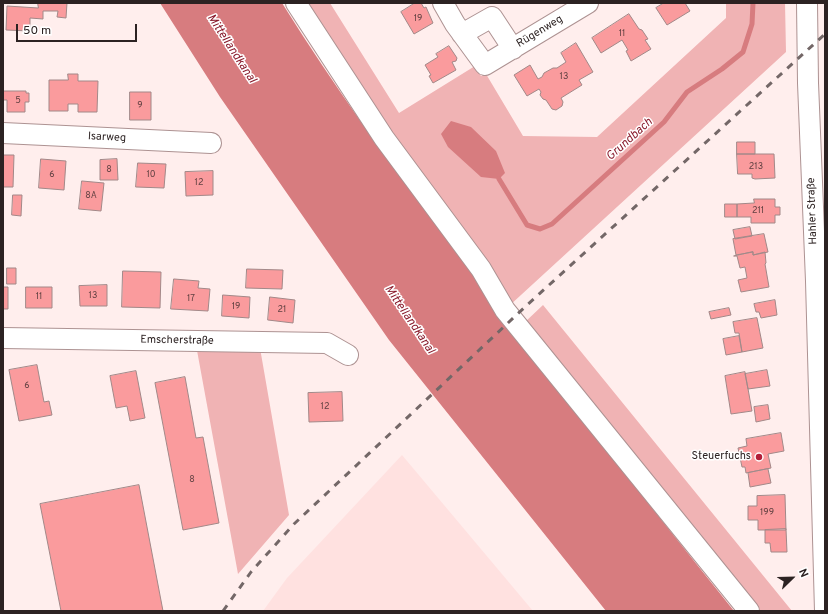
<!DOCTYPE html>
<meta charset="utf-8">
<style>
body{margin:0}
#map{position:relative;width:828px;height:614px;overflow:hidden;background:#ffeeed;font-family:Overpass,sans-serif}
canvas{display:block}
.frame{position:absolute;inset:0;border:4px solid #2c2222;pointer-events:none}
.north{position:absolute;left:772px;top:558px;width:40px;height:40px;-webkit-text-stroke:3px #fff;paint-order:stroke;rotate:67deg;font-size:11px;font-weight:700;line-height:16px;text-align:center;color:#2c2222}
.north::after{content:'';display:block;margin:auto;width:14px;height:18px;background:#2c2222;clip-path:polygon(50% 0,100% 100%,50% 72%,0 100%)}
.scale{position:absolute;left:16px;top:24px;width:121px;height:18px;box-sizing:border-box;border:2px solid #2c2222;border-top:0;padding-left:5px;font-size:12px;line-height:14px;white-space:nowrap;color:#2c2222;-webkit-text-stroke:3px #fff;paint-order:stroke}
</style>
<div id="map">
<canvas width="828" height="614"></canvas>
<div class="frame"></div>
<div class="north">N</div>
<div class="scale">50 m</div>
</div>
<script>
const g = document.querySelector('canvas').getContext('2d');
g.lineJoin = 'round';
function fillPath(path, color) { g.fillStyle = color; g.fill(path, 'evenodd'); }
function strokePath(path, color, width, dash) { g.strokeStyle = color; g.lineWidth = width; g.lineCap = dash ? 'butt' : 'round'; g.setLineDash(dash || []); g.stroke(path); }
function write(font, color, halo, rows, align = 'center') {
  g.font = font + ' Overpass,sans-serif'; g.lineWidth = 3; g.setLineDash([]); g.textBaseline = 'middle'; g.strokeStyle = halo; g.fillStyle = color; for (const [text, x, y, turn = 0] of rows) {
    g.save(); g.translate(x, y); g.rotate((+turn || 0) * Math.PI / 180); g.textAlign = isNaN(turn) ? turn : align; if (halo) g.strokeText(text, 0, 0); g.fillText(text, 0, 0); g.restore();
  }
}
fillPath(new Path2D(`
 M402,455L533,611H263L287,578Z`), '#ffe1e0');
fillPath(new Path2D(`
 M301,3H330L399,113L475,66L481,76L486,74L523,136L597,137L726,18V3H785L786,52L509,306Z
 M543,305L792,611H755L524,323Z
 M196,345L260,348L289,515L238,574Z`), '#f0b3b4');
fillPath(new Path2D(`
 M160,3H282C334,87 393,167 452,246C543,370 638,491 734,611H606L389,340L220,97Z
 M451,121L471,127L496,151L505,173L499,179L481,177L448,147L441,134Z`), '#d77c7f');
strokePath(new Path2D(`
 M499,179L527,225L540,229L552,224L664,122L687,92L722,69L743,52L752,24L753,3`), '#d77c7f', 5);
const building = new Path2D(`
 M38,3H67L66,18L57,17L58,11H43V19L30,18V31L6,30L7,6L38,8Z
 M415,3H421L424,8L426,7L433,23L414,34L401,12Z
 M664,3H685L690,11L667,25L656,8Z
 M629,14L639,29L642,30L648,39L645,40L651,49L631,61L626,51L628,50L622,40L601,53L592,38Z
 M576,43L593,72L579,80L582,85L561,98L563,102L562,106L556,110L552,109L546,100L543,99L540,95L541,92L539,89L527,96L514,75L530,65L538,79L542,77L544,73L553,68H557L566,62L561,53Z
 M449,46L457,58L456,61L452,62L456,70L433,83L429,76L431,75L425,65L438,57L436,54Z
 M68,74H78V81H98L97,112H78V104H68V111H49V80H68Z
 M3,91H26V93H29V102H25V112H7V100H3Z
 M130,92H151V120H130Z
 M737,142H755V154H737Z
 M737,154H774L775,178L755,179L752,178V174H738Z
 M3,155H14L13,187H3Z
 M41,159L66,161L64,190L39,188Z
 M117,159L118,180H100V160Z
 M138,163L166,164L164,188L136,187Z
 M213,171V195L186,196L185,172Z
 M82,181L104,183L101,211L79,209Z
 M13,195H22L21,216L12,215Z
 M754,199H775V207H780V215H775V223H751V217H737V204L754,203Z
 M725,204H737V217H725Z
 M750,227L752,236L735,239L733,230Z
 M764,234L768,252L753,255V252L736,255L733,239Z
 M753,252V255L765,252L766,263L765,264L769,287L741,292L738,280L747,278L745,267L740,268L737,256H734Z
 M7,268H16V284H7Z
 M247,269L283,270L282,289L246,288Z
 M123,271L161,272L160,308L122,307Z
 M174,279L199,281L198,288L210,289L208,311L171,309Z
 M107,285V306H80L79,286Z
 M3,287H8V309H3Z
 M26,287H52V308H26Z
 M223,295L250,297L249,318L222,316Z
 M270,297L295,300L293,323L268,320Z
 M775,300L777,315L761,318L759,312H756L754,304Z
 M729,308L731,315L711,319L709,312Z
 M757,318L763,348L742,352L739,333H735L733,322Z
 M739,336L742,352L726,355L723,339Z
 M37,365L44,402L49,401L52,415L19,421L9,370Z
 M767,370L770,386L748,389L745,374Z
 M136,371L145,418L130,421L127,406L116,408L110,376Z
 M745,372L752,411L731,414L725,376Z
 M185,377L196,438L203,437L219,523L183,530L155,383Z
 M342,392L343,421L309,422L308,393Z
 M768,405L770,419L756,422L754,407Z
 M781,433L784,451L768,454L771,468L746,473L745,467H742L738,448L747,446L746,439Z
 M768,469L771,483L750,487L748,473Z
 M139,485L163,611H61L40,504Z
 M785,495L786,530H758V520H748V506H757V496Z
 M786,529L787,552H771L770,543H765V530Z`);
fillPath(building, '#fa9b9d');
strokePath(building, '#a28888', 1);
const minor = new Path2D(`
 M296,3L384,138L481,269L505,310L749,611
 M443,3L455,24L485,65L588,3
 M807,3L808,83L816,281L825,611
 M462,34L492,17L513,49
 M3,133L211,143
 M3,338L327,343L348,355`);
strokePath(minor, '#ad9292', 22);
strokePath(minor, '#fff', 20);
strokePath(new Path2D(`
 M223,611L251,572L294,524L526,306L825,34`), '#736767', 3, [7, 7]);
for (const [x, y, r, color] of [
 [759,457,4,"#b21f39"]
]) { const dot = new Path2D(); dot.arc(x, y, r, 0, 2 * Math.PI); g.fillStyle = color; g.fill(dot); strokePath(dot, '#fff', 1.5); }
write('9px', '#604041', null, [
 ["19",418,19],
 ["11",622,34],
 ["13",564,77],
 ["5",18,101],
 ["9",140,106],
 ["213",756,167],
 ["8",109,170],
 ["6",52,175],
 ["10",151,175],
 ["12",199,183],
 ["8A",91,196],
 ["211",758,211],
 ["13",93,296],
 ["11",39,297],
 ["17",191,299],
 ["19",236,307],
 ["21",282,310],
 ["6",27,386],
 ["12",325,407],
 ["8",192,480],
 ["199",767,513]
]);
write('11px', '#2c2222', '#fff', [
 ["Rügenweg",540,32,-31],
 ["Isarweg",107,138,3],
 ["Hahler Straße",813,211,-92],
 ["Emscherstraße",177,341,1]
]);
write('11px', '#2c2222', '#fff', [
 ["Steuerfuchs",751,457]
], 'right');
write('italic 12px', '#891b2c', '#fff', [
 ["Mittellandkanal",231,49,57],
 ["Grundbach",630,140,-42],
 ["Mittellandkanal",409,320,56]
]);
</script>
